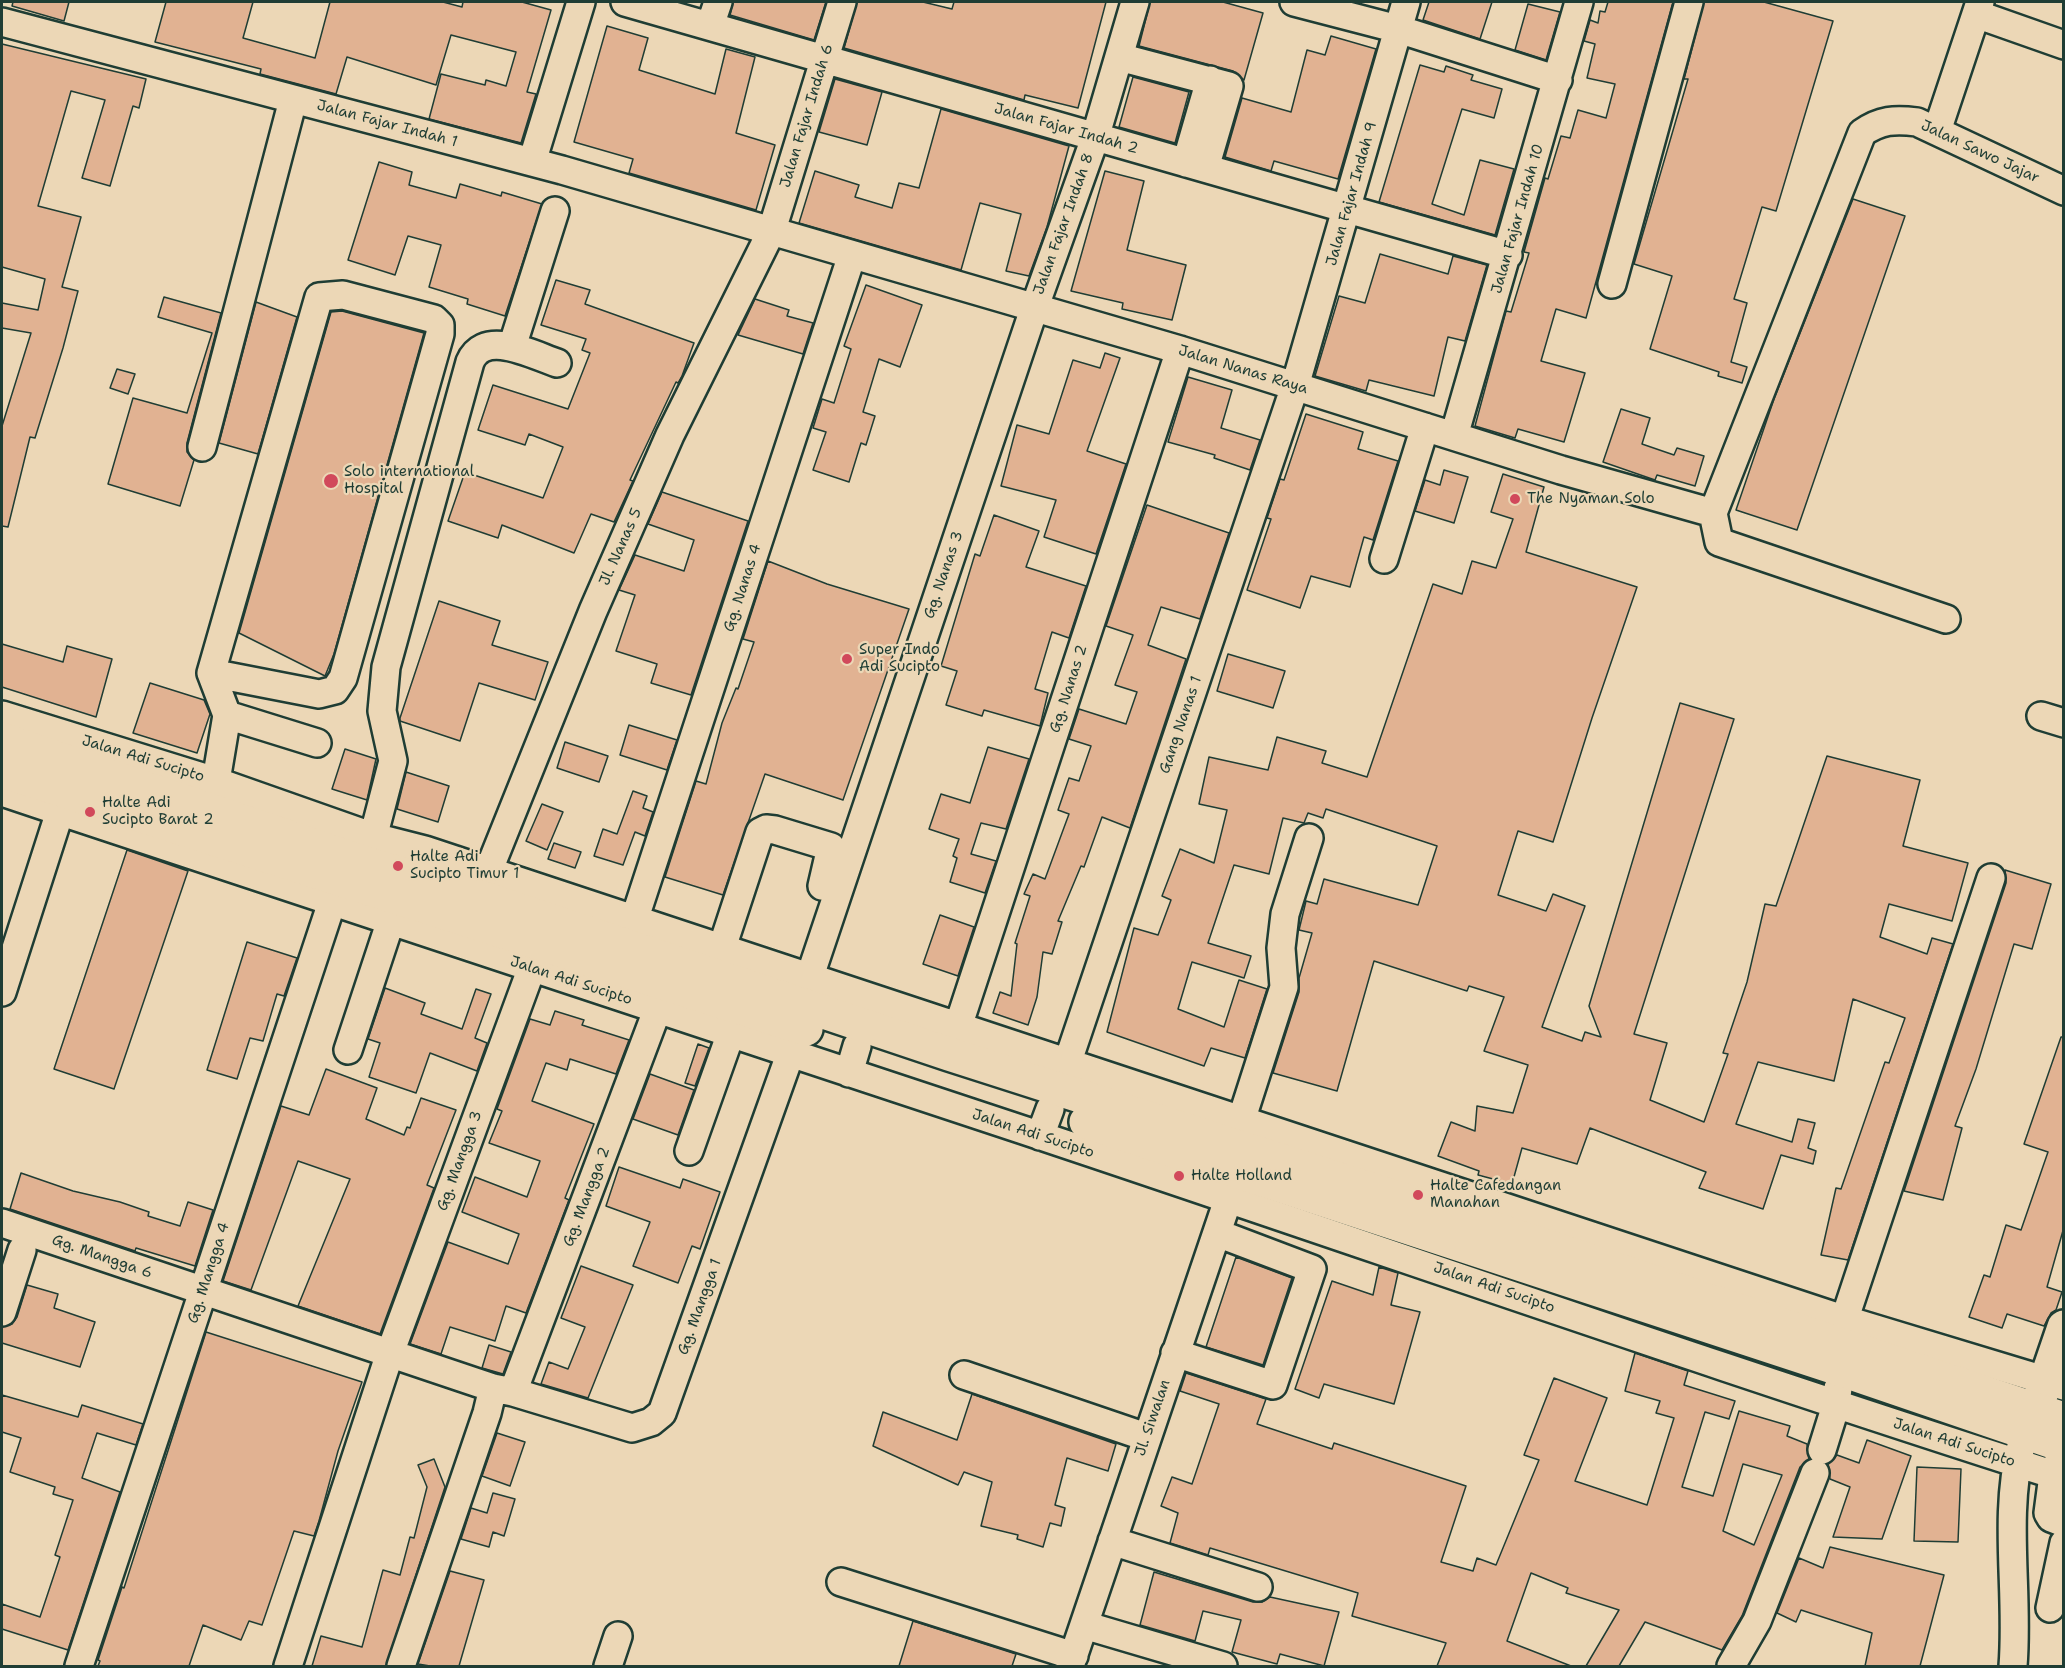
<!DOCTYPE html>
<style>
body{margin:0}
#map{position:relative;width:2065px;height:1668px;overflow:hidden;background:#ecd7b6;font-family:"Shantell Sans",sans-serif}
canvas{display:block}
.frame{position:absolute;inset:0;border:3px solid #1f3d34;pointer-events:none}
</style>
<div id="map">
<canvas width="2065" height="1668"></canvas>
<div class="frame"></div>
</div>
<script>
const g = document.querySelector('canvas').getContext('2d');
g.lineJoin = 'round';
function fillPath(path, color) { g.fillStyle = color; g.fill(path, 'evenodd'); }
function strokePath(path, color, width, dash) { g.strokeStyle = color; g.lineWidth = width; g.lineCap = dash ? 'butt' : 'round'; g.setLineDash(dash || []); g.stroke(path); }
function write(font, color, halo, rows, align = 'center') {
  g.font = font + ' "Shantell Sans",sans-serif'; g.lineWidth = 4.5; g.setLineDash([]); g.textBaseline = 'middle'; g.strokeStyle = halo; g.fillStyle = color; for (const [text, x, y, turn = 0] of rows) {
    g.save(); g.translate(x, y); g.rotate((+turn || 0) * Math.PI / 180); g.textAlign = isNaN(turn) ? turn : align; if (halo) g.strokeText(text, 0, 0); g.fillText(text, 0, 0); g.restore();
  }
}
const building = new Path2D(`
 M13,2H69L64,21L12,6Z
 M166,2H253L243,38L315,58L330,2H443L462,7L463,2H522L551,10L527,92L536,94L521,143L429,119L441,74L485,85L486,80L506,86L516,52L451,35L436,85L347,57L336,94L260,74L261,69L155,42Z
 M733,2H826L814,40L730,15Z
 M857,2H923L952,9L954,2H1106L1078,108L1025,95L1024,100L844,48Z
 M1150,2H1223L1263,13L1244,80L1233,71L1139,46Z
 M1429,2H1492L1480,39L1423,20Z
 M1608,2H1673L1586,318L1556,309L1541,361L1585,373L1564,442L1518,429L1515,438L1475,426L1506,311L1511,312L1529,253L1524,252L1545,178L1548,179L1561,136L1570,138L1578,110L1606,118L1615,84L1587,78L1595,44L1584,41L1590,20L1598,23L1600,11L1605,12Z
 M1704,2H1764L1833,21L1776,211L1762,207L1734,299L1747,303L1731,362L1747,367L1742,383L1718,376L1719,372L1650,349L1672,276L1634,264L1688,79H1684Z
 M1528,4L1560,12L1546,60L1515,50Z
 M607,26L648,38L639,70L715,94L726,49L755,57L736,133L775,145L756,210L629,173L633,159L574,142Z
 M1331,36L1376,49L1338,179L1274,161L1271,171L1225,157L1242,98L1291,112L1307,50L1325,55Z
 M2,44L146,79L139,108L133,106L110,186L82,178L105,100L71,91L38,206L81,217L62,287L78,291L63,348L35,438L30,437L8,527L2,526V426L31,333L2,328V303L38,310L45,279L2,267Z
 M1420,65L1444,72L1446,66L1473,75L1471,80L1502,89L1494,118L1462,109L1432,204L1464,215L1480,160L1514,169L1495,235L1379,202Z
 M1133,77L1189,92L1175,143L1119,127Z
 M835,79L882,92L867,145L819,132Z
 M941,109L1069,146L1047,227L1029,276L1006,271L1021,214L980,203L961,270L799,223L815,171L859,185L855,197L892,208L899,183L919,188Z
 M379,162L412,172L409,185L456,198L460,184L501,196L502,192L542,204L505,316L467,304L468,299L429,287L441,245L408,236L395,275L348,260Z
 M1105,171L1144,181L1127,250L1186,265L1172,320L1122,309L1123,303L1071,291Z
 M1853,199L1905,216L1797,530L1736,510L1774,399Z
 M1380,254L1448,274L1453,256L1487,265L1465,341L1448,337L1434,396L1369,380L1366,391L1315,376L1339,296L1365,303Z
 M556,280L590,290L585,304L694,343L682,376L678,383L676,382L630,480L633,481L614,522L591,514L574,553L502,525L498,538L448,521L465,472L543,498L563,447L529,434L525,445L478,430L493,385L568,409L590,353L582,350L586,339L541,325Z
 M866,285L922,305L900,367L879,359L863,412L875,416L866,445L861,443L849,482L813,470L826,432L813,428L822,399L834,403L851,349L844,346Z
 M164,297L221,313L187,443V452L194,460L180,506L108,484L133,398L187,413L212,333L158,317Z
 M755,299L789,310L787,316L813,323L803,354L738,335Z
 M256,302L297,317L258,454L219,443Z
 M342,311L424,333L334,654L325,676L239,633L331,312Z
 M1105,353L1120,358L1087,451L1126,464L1096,554L1044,537L1056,500L1001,486L1017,425L1049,434L1073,360L1100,368Z
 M117,369L135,374L128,394L110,388Z
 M1188,377L1232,390L1221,428L1260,440L1250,470L1214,458L1215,455L1168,442Z
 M1621,409L1650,418L1642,444L1674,455L1677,448L1704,456L1695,486L1657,475L1655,480L1603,462Z
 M1306,414L1363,432L1358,449L1398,461L1373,540L1364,537L1350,587L1311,576L1300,608L1247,590L1271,519L1267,518L1280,479L1284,480Z
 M1444,470L1468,477L1454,523L1415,511L1425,480L1440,485Z
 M1503,474L1544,487L1526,552L1637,587L1592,718L1553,842L1518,831L1498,895L1546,911L1553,894L1585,906L1542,1027L1582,1041L1585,1032L1601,1037L1589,1006L1680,703L1734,719L1634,1034L1667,1043L1650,1100L1704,1122L1728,1054L1723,1053L1747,982L1765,904L1776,906L1827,756L1920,780L1903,846L1968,863L1952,921L1889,904L1880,937L1927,954L1932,938L1953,944L1848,1260L1821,1255L1836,1188L1841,1189L1885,1062L1889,1063L1905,1018L1853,999L1834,1081L1758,1062L1736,1124L1792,1142L1798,1119L1815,1123L1808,1148L1816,1151L1813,1164L1781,1155L1763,1209L1699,1188L1706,1172L1590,1128L1577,1164L1522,1148L1512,1184L1478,1175L1479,1171L1438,1156L1451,1122L1475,1131L1477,1106L1513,1113L1528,1065L1484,1051L1504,997L1469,986L1467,991L1374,961L1337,1091L1273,1073L1299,992V978L1312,933L1299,930L1306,901L1317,904L1324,879L1418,905L1437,846L1326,809L1323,818L1308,813L1304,823L1283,818L1269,874L1234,865L1208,943L1251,956L1244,978L1192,962L1178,1009L1224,1027L1239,980L1267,989L1245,1058L1211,1048L1204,1066L1107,1032L1134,928L1158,935L1171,900L1162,896L1180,849L1214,863L1227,810L1199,804L1209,757L1268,770L1277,737L1326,751L1322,763L1367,777L1433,584L1462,594L1472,561L1496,568L1513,519L1491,512Z
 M662,492L748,521L691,695L651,683L657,664L616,651L635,595L619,590L635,555L684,571L694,540L648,524Z
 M1147,505L1229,533L1200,619L1161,607L1148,645L1186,659L1130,828L1102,817L1084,867L1081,866L1058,921L1062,922L1052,954L1043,952L1037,997L1028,1025L993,1013L1000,992L1011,996L1017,944L1015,943L1030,896L1024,894L1033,874L1045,879L1069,814L1058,810L1069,778L1079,781L1091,746L1069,739L1079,709L1126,724L1137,692L1115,685L1133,635L1106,626Z
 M994,515L1039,531L1026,567L1086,586L1069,638L1052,632L1035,689L1048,693L1040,726L984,710L982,716L946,705L957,671L941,666L975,554L980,556Z
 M768,561L827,584L909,609L843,800L765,774L723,895L665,877L696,781L706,784L722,723L736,688L738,689L754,642L743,639Z
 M439,601L500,621L492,645L548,662L535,700L479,683L460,741L400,721V718Z
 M2,644L63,662L67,646L112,659L96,717L2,687Z
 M1228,654L1285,671L1273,708L1217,691Z
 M150,683L204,700L210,714L197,753L133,733Z
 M629,725L677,740L667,770L620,755Z
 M565,742L608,756L599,782L557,768Z
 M988,747L1029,759L1006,829L981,823L971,854L996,861L985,893L950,882L957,858L953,856L959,839L929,829L941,794L970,803Z
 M345,749L376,759L367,800L332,789Z
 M406,772L449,786L438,822L397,809Z
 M633,791L647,796L643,808L653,812L645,836L635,832L623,865L594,856L603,829L617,834Z
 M542,804L563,812L547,850L526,841Z
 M554,843L581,852L575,868L548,859Z
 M127,850L188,871L114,1089L54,1069Z
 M2005,870L2051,884L2032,949L2014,944L1976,1069L1955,1126L1962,1128L1943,1200L1904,1191L2006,883Z
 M940,915L974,927L958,976L923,964Z
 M247,942L297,958L284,996L277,994L263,1041L250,1038L237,1079L207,1070Z
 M385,988L425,1003L421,1014L462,1029L476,989L491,994L475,1038L487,1043L477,1071L430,1053L416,1093L369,1077L380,1043L368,1039Z
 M555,1011L584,1020L582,1025L629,1040L616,1074L570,1059L567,1070L546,1063L532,1101L594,1124L565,1198L569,1200L526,1313L506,1306L495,1341L450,1327L441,1354L410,1344L448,1242L508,1264L519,1234L462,1212L475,1177L527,1197L540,1161L489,1143L502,1111L497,1109L530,1019L550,1025Z
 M2061,1037H2064V1227L2047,1287L2062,1292L2056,1310L2051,1313L2044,1326L2007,1314L2002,1328L1969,1317L1984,1275L1990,1277L2006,1225L2021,1230L2048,1152L2024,1144Z
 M698,1044L709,1048L695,1086L685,1083Z
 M326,1069L377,1088L366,1119L404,1135L407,1127L410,1128L421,1098L456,1110L427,1185L434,1188L380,1334L298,1306L350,1179L298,1161L251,1290L223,1281L281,1106L309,1115Z
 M650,1074L694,1090L678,1135L633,1119Z
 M619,1167L680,1188L683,1179L720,1192L700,1249L692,1246L678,1283L633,1266L650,1222L606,1206Z
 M21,1173L73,1191L120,1202L149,1212L148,1216L180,1226L188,1202L213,1210L195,1266L136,1248L135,1251L10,1209Z
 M1236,1257L1292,1278L1263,1365L1206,1347Z
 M581,1266L633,1285L588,1398L541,1384L549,1362L568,1369L585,1327L561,1318Z
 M1379,1267L1398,1273L1391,1305L1420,1312L1394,1404L1324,1384L1319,1398L1295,1389L1332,1281L1373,1295Z
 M27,1285L58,1294L54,1308L95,1322L80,1367L2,1343V1327L12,1324L17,1317Z
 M206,1332L362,1382L338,1451L319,1521L314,1536L294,1531L262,1625L249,1621L241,1640L203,1625L189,1666H98L100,1661L98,1660L122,1587L124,1588Z
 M489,1345L511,1352L503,1374L482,1368Z
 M1635,1353L1688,1371L1684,1385L1735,1401L1729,1419L1705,1412L1682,1487L1713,1496L1739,1411L1790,1426L1787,1436L1807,1444L1809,1459L1800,1467L1742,1616L1722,1650L1645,1622L1619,1666H1586L1619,1610L1566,1593L1568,1588L1531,1573L1507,1641L1571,1666H1437L1446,1643L1352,1616L1358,1593L1210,1548L1208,1555L1170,1543L1178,1513L1161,1506L1172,1477L1192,1484L1219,1404L1180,1391L1186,1373L1266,1399L1257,1424L1332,1449L1334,1443L1466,1486L1441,1562L1473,1571L1477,1558L1496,1565L1539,1460L1524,1455L1554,1378L1607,1398L1575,1481L1647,1505L1674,1418L1656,1413L1660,1401L1625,1391ZM1743,1464L1782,1475L1754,1545L1723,1531Z
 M972,1394L1116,1444L1108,1471L1067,1458L1055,1505L1065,1508L1061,1526L1050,1523L1043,1547L1017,1539L1018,1535L981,1526L992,1482L964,1472L958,1485L873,1446L883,1412L957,1440Z
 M2,1395L78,1417L82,1405L143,1424L136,1445L97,1433L82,1478L120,1492L68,1650L2,1629V1604L40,1617L60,1557L55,1555L73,1500L53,1494L55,1487L10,1472L21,1438L2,1432Z
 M497,1433L525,1442L510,1486L482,1476Z
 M1867,1440L1911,1456L1882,1539L1833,1537L1850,1487L1830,1479L1828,1464L1837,1455L1859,1463Z
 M434,1459L445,1487L386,1666H312L321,1636L362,1647L383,1570L400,1575L410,1537L414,1538L427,1487L418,1465Z
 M1917,1467L1961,1469L1958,1542L1914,1541Z
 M493,1493L515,1499L504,1536L493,1532L489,1547L461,1539L471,1508L487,1513Z
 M1830,1547L1944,1575L1920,1666H1865L1872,1633L1801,1610L1796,1622L1777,1613L1799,1558L1823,1568Z
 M450,1571L484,1580L459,1666H430L418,1664Z
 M1154,1572L1253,1602H1262L1270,1597L1339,1612L1324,1666L1280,1654L1277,1664L1232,1652L1241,1620L1203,1611L1195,1641L1140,1625Z
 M913,1621L1016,1654L1012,1666H899Z`);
fillPath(building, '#e1b292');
strokePath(building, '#1f3d34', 1.5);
const minor = new Path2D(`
 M625,2L1508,255
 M1294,2L1398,29L1558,80
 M1976,14L2064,45
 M2,22L562,170L1180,350L1561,470L1713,513
 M710,26L718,2
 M1119,57L1229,86L1205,168
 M1937,131L1980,2
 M532,162L581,2
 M1186,163L1210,80
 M1612,284L1689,2
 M343,295L434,319L440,325V334L343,678L335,690L319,694L211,673L319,297Z
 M512,347L555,211
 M1454,436L1579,2
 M202,447L293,100
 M1384,559L1425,427
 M1946,619L1719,542L1713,513L1862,133C1880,120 1895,119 1917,122L2064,191
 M211,673L227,715L213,799
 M2,715L215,781L374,837L425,850L1846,1320L2064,1386
 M227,715L317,743
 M2041,716L2064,723
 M2,792C361,912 721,1029 1080,1149C1408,1259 1734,1373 2064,1478
 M369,853L393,761L382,711L386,667L470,362C484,328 533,355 557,363
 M482,887L593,611L670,435L772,230L842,2
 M628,939L852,255
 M716,966L760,832L766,829L775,830L831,847L822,886
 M2,992L65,796
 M804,994L1034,309L1095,138L1135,2
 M952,1045L1180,350
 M348,1050L396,905
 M849,1073L857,1046
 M1062,1079L1295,386L1406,2
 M1241,1121L1284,987L1281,948L1285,914L1309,838
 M1040,1136L1050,1109
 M689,1151L737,1016
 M2,1223L493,1388L513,1392L664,992
 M2,1312L22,1250
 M1839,1336L1991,878
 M1175,1353L1273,1385L1312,1269L1217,1233
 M964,1375L1146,1437
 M513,1392L632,1428L651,1422L662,1413L797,1035
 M1822,1450L1836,1405L1838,1388
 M2059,1460L2053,1475L2048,1513L2051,1518L2064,1523
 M1112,1541L1258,1587
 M841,1582L1074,1656
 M2050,1608L2064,1543
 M1084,1625L1223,1666
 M79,1666L338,884
 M288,1666L390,1353L538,951
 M401,1666L487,1413L493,1388
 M608,1666L618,1636
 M1070,1666L1234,1182
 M1731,1666L1757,1621L1815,1473
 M2013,1666C2019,1593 2003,1517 2021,1446`);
const major = new Path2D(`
 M2036,1409L2064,1327`);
const highway = new Path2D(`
 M2,739L366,863L478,896L949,1054L1511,1234L2064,1419
 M2,771L806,1029
 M1086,1122L1839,1369L2064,1446`);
strokePath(minor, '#1f3d34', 32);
strokePath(major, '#1f3d34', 38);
strokePath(highway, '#1f3d34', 38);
strokePath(minor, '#ecd7b6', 27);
strokePath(major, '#ecd7b6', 33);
strokePath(highway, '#ecd7b6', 33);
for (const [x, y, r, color] of [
 [331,481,8,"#d1495b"],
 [1515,499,6,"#d1495b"],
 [847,659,6,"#d1495b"],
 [90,812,6,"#d1495b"],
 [398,866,6,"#d1495b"],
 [1179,1176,6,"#d1495b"],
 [1418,1195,6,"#d1495b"]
]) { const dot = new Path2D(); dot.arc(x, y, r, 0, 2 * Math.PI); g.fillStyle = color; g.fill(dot); strokePath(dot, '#ecd7b6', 2); }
write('15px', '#1f3d34', '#ecd7b6', [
 ["Jalan Fajar Indah 6",807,116,-73],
 ["Jalan Fajar Indah 1",387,124,15],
 ["Jalan Fajar Indah 2",1066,129,16],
 ["Jalan Sawo Jajar",1980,152,25],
 ["Jalan Fajar Indah 9",1352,194,-74],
 ["Jalan Fajar Indah 10",1518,219,-74],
 ["Jalan Fajar Indah 8",1064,224,-70],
 ["Jalan Nanas Raya",1243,370,17],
 ["Jl. Nanas 5",621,547,-66],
 ["Gg. Nanas 3",944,575,-71],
 ["Gg. Nanas 4",743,588,-72],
 ["Gg. Nanas 2",1069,689,-72],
 ["Gang Nanas 1",1181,725,-71],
 ["Jalan Adi Sucipto",143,759,17],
 ["Jalan Adi Sucipto",571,981,18],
 ["Jalan Adi Sucipto",1033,1134,18],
 ["Gg. Mangga 3",460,1161,-70],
 ["Gg. Mangga 2",587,1197,-69],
 ["Gg. Mangga 6",102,1257,19],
 ["Gg. Mangga 4",209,1273,-72],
 ["Jalan Adi Sucipto",1494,1288,19],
 ["Gg. Mangga 1",700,1307,-70],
 ["Jl. Siwalan",1153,1418,-71],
 ["Jalan Adi Sucipto",1954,1443,18]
]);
write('15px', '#1f3d34', '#ecd7b6', [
 ["Solo international",344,472],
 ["Hospital",344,489],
 ["The Nyaman Solo",1527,499],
 ["Super Indo",859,650],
 ["Adi Sucipto",859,667],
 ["Halte Adi",102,803],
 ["Sucipto Barat 2",102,820],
 ["Halte Adi",410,857],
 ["Sucipto Timur 1",410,874],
 ["Halte Holland",1191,1176],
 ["Halte Cafedangan",1430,1186],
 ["Manahan",1430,1203]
], 'left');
</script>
